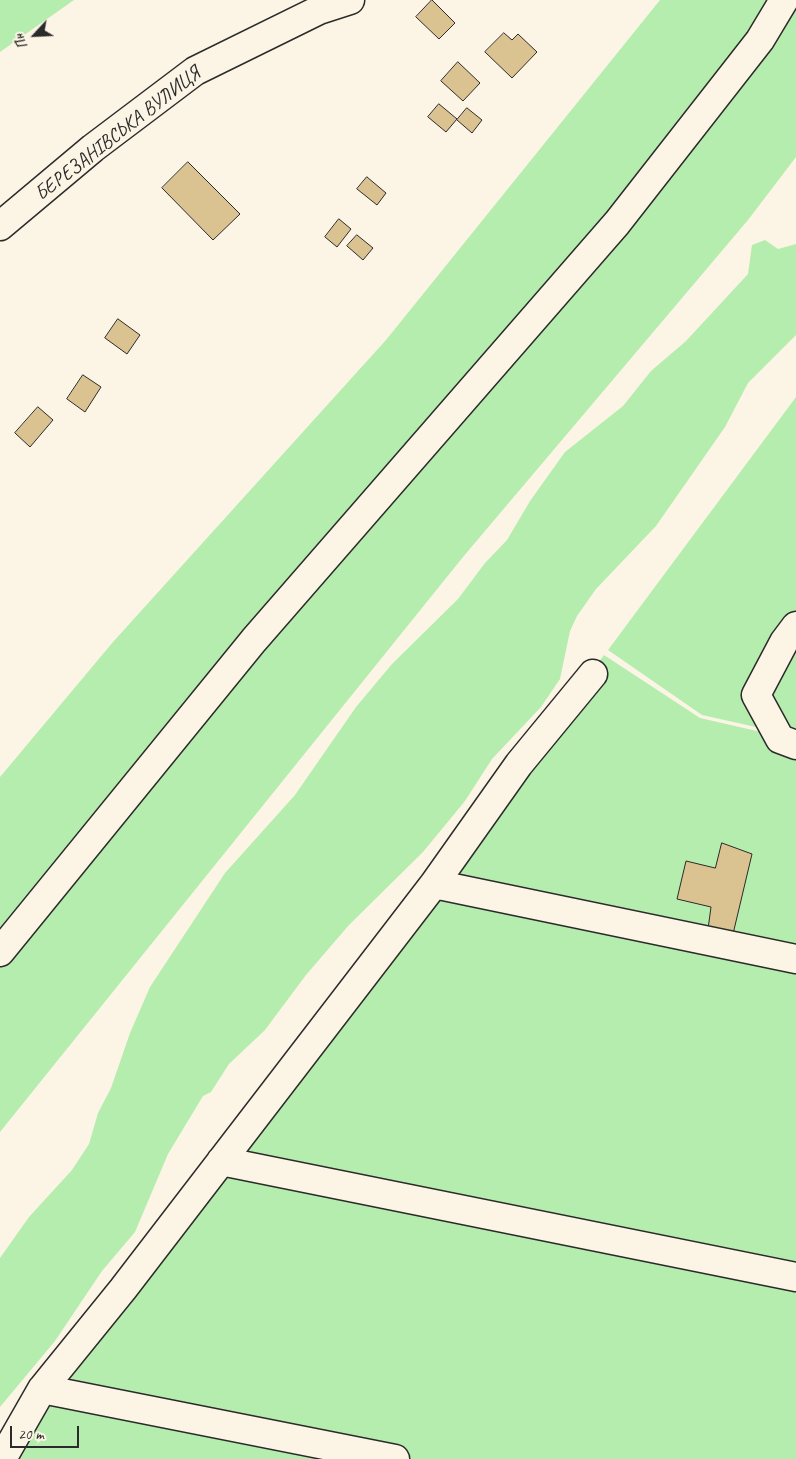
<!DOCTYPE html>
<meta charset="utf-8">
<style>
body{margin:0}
#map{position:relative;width:796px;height:1459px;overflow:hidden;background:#fcf5e5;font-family:Caveat,sans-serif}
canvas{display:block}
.north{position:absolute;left:10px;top:10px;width:50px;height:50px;-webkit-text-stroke:4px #fcf5e5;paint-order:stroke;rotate:245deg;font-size:14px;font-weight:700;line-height:20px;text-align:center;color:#2b2b2b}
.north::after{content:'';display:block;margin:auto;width:18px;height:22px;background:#2b2b2b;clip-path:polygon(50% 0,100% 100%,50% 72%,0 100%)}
.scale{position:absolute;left:10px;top:1426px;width:69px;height:22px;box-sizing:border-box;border:2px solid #2b2b2b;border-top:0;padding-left:6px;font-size:15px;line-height:18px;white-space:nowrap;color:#2b2b2b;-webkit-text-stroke:4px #fcf5e5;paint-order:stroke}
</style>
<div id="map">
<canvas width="796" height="1459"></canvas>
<div class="north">Пн</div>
<div class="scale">20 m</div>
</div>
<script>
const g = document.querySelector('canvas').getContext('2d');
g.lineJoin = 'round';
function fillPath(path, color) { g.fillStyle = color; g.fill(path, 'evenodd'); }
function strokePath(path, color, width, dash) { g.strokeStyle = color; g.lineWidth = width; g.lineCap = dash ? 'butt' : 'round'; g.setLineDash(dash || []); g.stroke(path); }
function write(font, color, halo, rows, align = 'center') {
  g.font = font + ' Caveat,sans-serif'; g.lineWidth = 4; g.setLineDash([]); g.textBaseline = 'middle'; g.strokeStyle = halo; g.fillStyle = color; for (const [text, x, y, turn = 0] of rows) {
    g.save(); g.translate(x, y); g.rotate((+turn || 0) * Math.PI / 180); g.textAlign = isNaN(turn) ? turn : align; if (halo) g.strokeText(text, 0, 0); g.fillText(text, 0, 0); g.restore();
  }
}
fillPath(new Path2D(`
 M0,0H74L0,52Z
 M660,0H796V157L748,220L463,557L0,1132V777L113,642L386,340Z
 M765,240L778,249L796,244V335L748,383L725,427L656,526L596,589L577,616L570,631L560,679L541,707L492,759L465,801L423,852L349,925L306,975L265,1030L229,1064L211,1092L203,1096L168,1154L135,1232L102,1271L55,1341L0,1407V1258L29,1217L72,1170L89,1144L98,1113L111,1088L130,1033L150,987L225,873L295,795L356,707L392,664L458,599L485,563L507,540L530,501L565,452L623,406L651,371L686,341L748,274L752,245Z
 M796,397V736L702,715L608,650Z
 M604,655L700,718L796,740V1459H15L48,1403Z`), '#b5edaf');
const building = new Path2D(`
 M432,0L455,23L439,39L416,17Z
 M504,33L512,40L518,34L537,52L512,78L485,52Z
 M458,62L480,83L463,101L441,81Z
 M439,104L457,119L446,132L428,117Z
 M467,108L482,120L472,133L457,120Z
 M188,162L240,214L213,240L162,188Z
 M367,177L386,193L377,205L357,189Z
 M339,219L351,229L337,247L325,237Z
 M357,235L373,248L363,260L347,246Z
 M118,319L140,335L127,354L105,338Z
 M83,375L101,387L85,412L67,399Z
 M38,407L53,420L30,447L15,433Z
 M722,843L752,854L733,934L708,929L711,907L677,899L686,861L715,868Z`);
fillPath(building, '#dbc291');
strokePath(building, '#2b2b2b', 1);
const minor = new Path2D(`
 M0,226L93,148L195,71L319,10L350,0
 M796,626L784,642L756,695L780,739L796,745
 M434,884L796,959
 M0,952L254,640L617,223L760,40L784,0
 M221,1161L796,1277
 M42,1389L395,1459
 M2,1459L42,1389L123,1289L434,884L519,764L593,674`);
strokePath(minor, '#2b2b2b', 31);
strokePath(minor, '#fcf5e5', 28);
write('20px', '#2b2b2b', '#fcf5e5', [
 ["БЕРЕЗАНІВСЬКА ВУЛИЦЯ",118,134,-38]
]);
</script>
